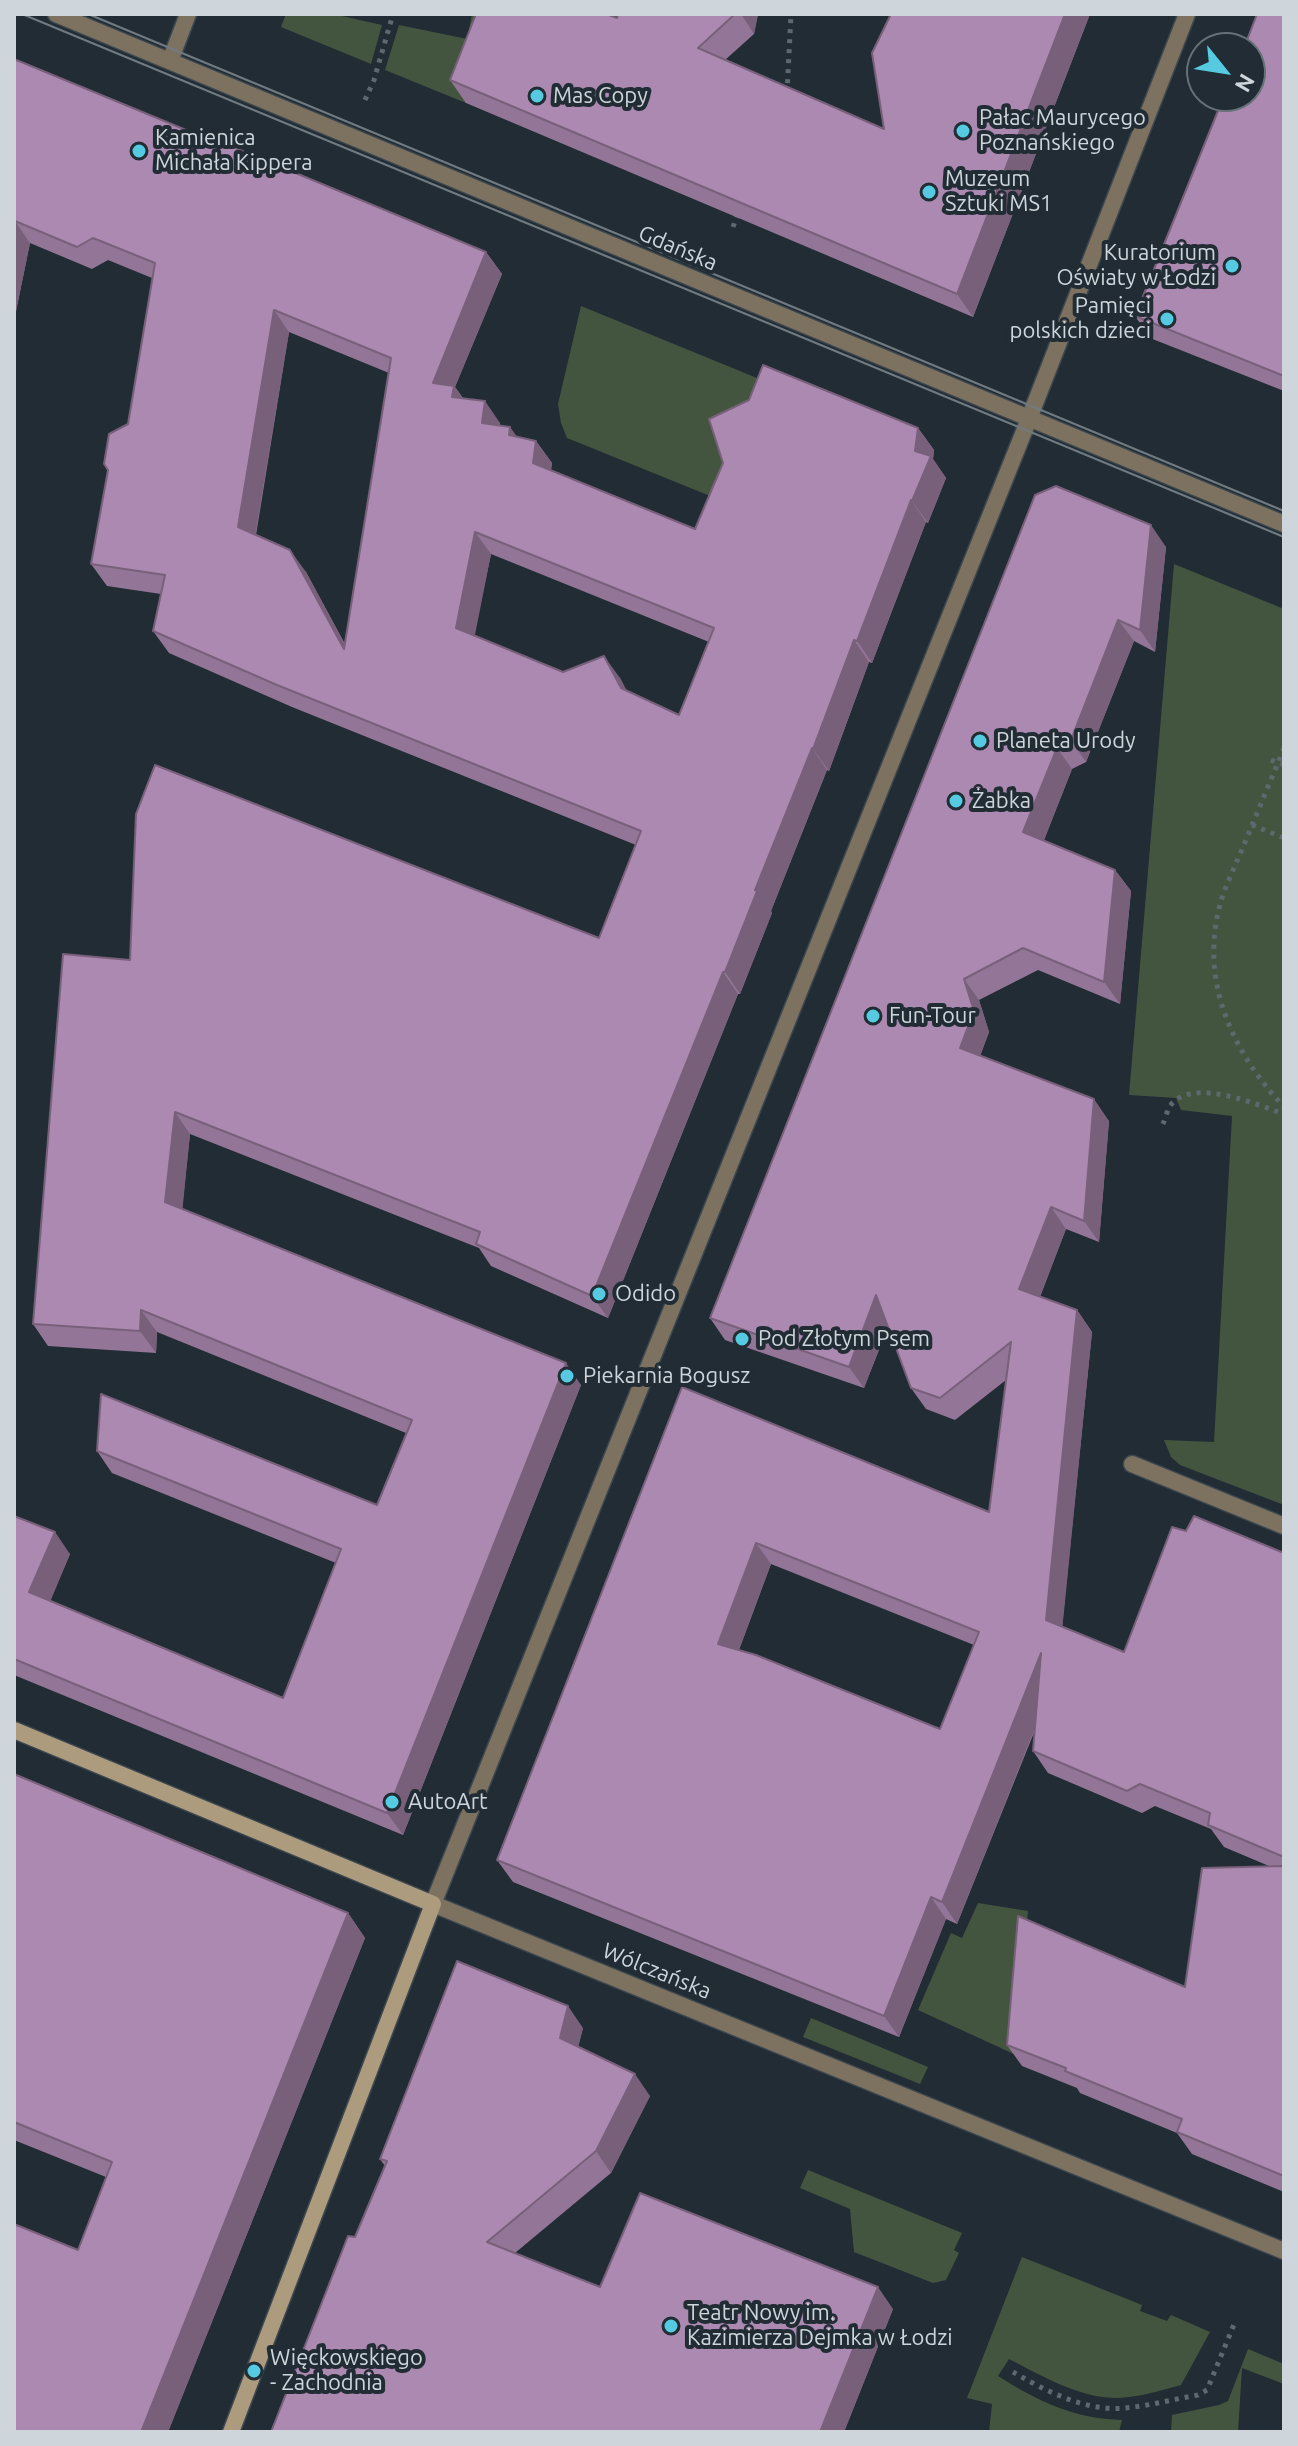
<!DOCTYPE html>
<meta charset="utf-8">
<style>
body{margin:0}
#map{position:relative;width:1298px;height:2446px;overflow:hidden;background:#212c34;font-family:Ubuntu,sans-serif}
canvas{display:block}
.frame{position:absolute;inset:0;border:16px solid #ced5db;pointer-events:none}
.north{position:absolute;left:1186px;top:32px;width:80px;height:80px;box-sizing:border-box;background:#212c34;border:2px solid #667077;border-radius:50%;rotate:120deg;font-size:22px;font-weight:700;line-height:32px;text-align:center;color:#ced5db}
.north::after{content:'';display:block;margin:auto;width:28px;height:36px;background:#55cae0;clip-path:polygon(50% 0,100% 100%,50% 72%,0 100%)}
</style>
<div id="map">
<canvas width="1298" height="2446"></canvas>
<div class="frame"></div>
<div class="north">N</div>
</div>
<script>
const g = document.querySelector('canvas').getContext('2d');
g.lineJoin = 'round';
function fillPath(path, color) { g.fillStyle = color; g.fill(path, 'evenodd'); }
function strokePath(path, color, width, dash) { g.strokeStyle = color; g.lineWidth = width; g.lineCap = dash ? 'butt' : 'round'; g.setLineDash(dash || []); g.stroke(path); }
function write(font, color, halo, rows, align = 'center') {
  g.font = font + ' Ubuntu,sans-serif'; g.lineWidth = 8; g.setLineDash([]); g.textBaseline = 'middle'; g.strokeStyle = halo; g.fillStyle = color; for (const [text, x, y, turn = 0] of rows) {
    g.save(); g.translate(x, y); g.rotate((+turn || 0) * Math.PI / 180); g.textAlign = isNaN(turn) ? turn : align; if (halo) g.strokeText(text, 0, 0); g.fillText(text, 0, 0); g.restore();
  }
}
fillPath(new Path2D(`
 M286,14H333L382,25L371,64L281,27Z
 M472,14H501L466,103L385,70L399,25L467,39Z
 M581,306L779,387L730,504L567,438L561,423L558,404Z
 M1174,564L1284,609V1505L1180,1465L1171,1457L1164,1440L1214,1442L1232,1116L1181,1110L1176,1098L1129,1095Z
 M978,1903L1028,1911L1016,2055L918,2010L951,1933L962,1938Z
 M811,2018L928,2067L920,2084L803,2037Z
 M808,2170L962,2233L954,2250L959,2253L946,2280L933,2283L854,2252L850,2209L800,2188Z
 M1022,2257L1142,2305L1140,2311L1167,2321L1171,2315L1210,2332L1181,2385C1159,2391 1137,2398 1114,2398C1078,2397 1040,2375 1009,2359L998,2376C1037,2401 1075,2419 1122,2420L1119,2432H989L992,2404L967,2398Z
 M1248,2349L1284,2364V2384L1242,2368L1238,2432H1171L1172,2415L1219,2405L1228,2401Z`), '#44553f');
const service = new Path2D(`
 M170,61L188,14
 M1132,1464L1284,1526`);
const minor = new Path2D(`
 M433,1904L1284,2251`);
const tertiary = new Path2D(`
 M56,14L1284,524
 M433,1904L1025,429L1187,14`);
const secondary = new Path2D(`
 M14,1730L433,1904L231,2432`);
strokePath(service, '#3d474f', 19);
strokePath(minor, '#3d474f', 19);
strokePath(tertiary, '#3d474f', 19);
strokePath(secondary, '#3d474f', 19);
strokePath(new Path2D(`
 M787,93L791,14
 M365,100L374,80L393,14
 M733,227L737,216
 M1271,760L1278,763L1284,748
 M1284,765L1278,763C1265,793 1253,824 1240,854C1231,875 1221,895 1217,918C1203,990 1236,1056 1284,1107
 M1252,825L1284,838
 M1163,1124C1165,1119 1167,1111 1170,1106C1191,1076 1258,1105 1284,1114
 M1013,2372C1046,2391 1086,2412 1125,2408C1149,2406 1174,2399 1198,2395L1207,2390L1235,2322`), '#5e686f', 5, [4, 6]);
strokePath(service, '#7d7260', 16);
strokePath(minor, '#7d7260', 16);
strokePath(tertiary, '#7d7260', 16);
strokePath(secondary, '#ad9b7d', 16);
strokePath(new Path2D(`
 M22,14L1284,537
 M88,14L1284,511`), '#707a81', 2);
fillPath(new Path2D(`
 M618,14H758L754,34L725,60L884,129L891,14H1090L973,317L466,103L450,80L617,18Z
 M1284,14V391L1150,338L1135,316Z
 M14,59L203,137L486,252L502,274L455,387L463,398L500,423V425L517,437L536,441L552,463L551,470L695,529L918,428L934,450L933,459L946,478L928,523L926,522L872,663L869,662L829,771L827,770L771,911L772,913L740,994H738L608,1318L491,1266L479,1248L190,1134L182,1209L581,1385L403,1835L14,1675V1516L70,1554L50,1601L283,1698L336,1563L112,1473L97,1451L377,1505L406,1433L157,1332L156,1353L48,1346L33,1324L130,960L599,938L636,845L292,707L169,653L153,631L161,594L107,586L91,564L128,424L152,278L108,260L92,269L30,243L14,321ZM289,332L389,373L345,644L306,572L256,535ZM491,554L709,642L679,715L626,690L620,678L563,672L474,635Z
 M1035,495L1166,547L1155,652L1134,641L1086,762L1072,769L1044,840L1115,870L1131,891L1120,1004L1038,970L979,1000L989,1032L980,1056L1109,1121L1099,1242L1066,1229L1040,1297L1077,1310L1092,1332L1062,1627L1124,1652L1186,1531L1284,1553V2192L1192,2154L1177,2133L1080,2093L1077,2088L1022,2066L1007,2045L1185,1987L1269,1866L1224,1847L1211,1829L1155,1806L1142,1813L1048,1773L1033,1751L1035,1730L957,1924L946,1919L899,2037L513,1882L497,1860L682,1387L989,1512L1006,1380L955,1420L926,1409L911,1388L888,1327L864,1388L725,1340L710,1318ZM771,1564L974,1645L940,1729L739,1650Z
 M14,1774L348,1913L365,1938L168,2432H14L78,2250L106,2177L14,2140Z
 M583,2028L578,2047L650,2096L611,2173L515,2253L600,2287L893,2309L844,2432H271L385,2166L380,2159Z`), '#937697');
fillPath(new Path2D(`
 M741,14H758L754,34Z
 M1065,14H1090L973,317L957,294Z
 M15,221L30,243L14,321V226Z
 M486,252L502,274L455,387L470,408L433,383Z
 M274,310L289,332L253,549L238,527Z
 M485,401L500,423L497,445L482,423Z
 M510,427L526,449L509,435Z
 M918,428L934,450L933,459L946,478L928,523L912,501L915,451Z
 M536,441L552,463L549,485L533,463Z
 M911,500L926,522L872,663L857,641Z
 M1151,525L1166,547L1155,652L1140,630Z
 M475,532L491,554L472,650L456,628Z
 M290,550L306,572L359,671L344,649Z
 M1118,620L1134,641L1086,762L1071,740Z
 M854,640L869,662L829,771L813,749Z
 M604,656L620,678L637,710L621,688Z
 M812,748L827,770L771,911L772,913L740,994L725,972L755,890Z
 M1057,748L1072,769L1039,853L1023,832Z
 M1115,870L1131,891L1120,1004L1104,982Z
 M723,972L738,994L608,1318L592,1296Z
 M964,979L979,1000L989,1032L975,1070L960,1048Z
 M1094,1099L1109,1121L1099,1242L1084,1221Z
 M175,1112L190,1134L181,1224L165,1202Z
 M1051,1207L1066,1229L1034,1311L1019,1289Z
 M876,1295L891,1317L864,1388L849,1367Z
 M141,1310L157,1332L156,1353L140,1331Z
 M1077,1310L1092,1332L1061,1641L1046,1620Z
 M566,1363L581,1385L403,1835L387,1813Z
 M55,1532L70,1554L45,1614L29,1592Z
 M756,1543L771,1564L733,1665L718,1644Z
 M1041,1653L1056,1675L957,1924L942,1902Z
 M931,1897L946,1919L899,2037L884,2016Z
 M348,1913L365,1938L168,2432H141Z
 M568,2006L583,2028L575,2059L560,2038Z
 M635,2074L650,2096L611,2173L596,2151Z
 M878,2287L893,2309L844,2432H820Z`), '#78607b');
const building = new Path2D(`
 M476,14H606L617,18L618,14H735L698,48L884,129L872,53L891,14H1065L957,294L450,80Z
 M1257,14H1284V376L1135,316L1224,96H1250V48H1244Z
 M14,59L203,137L204,135L486,252L433,383L454,386L452,397L485,401L482,423L510,427L509,435L536,441L533,463L695,529L723,463L709,419L749,400L763,365L918,428L915,451L931,456L912,501L911,500L857,641L854,640L813,749L812,748L755,890L757,891L725,972H723L592,1296L476,1244L480,1232L175,1112L165,1202L566,1363L387,1813L14,1659V1516L55,1532L29,1592L283,1698L341,1549L97,1451L101,1394L377,1505L412,1420L141,1310L140,1331L33,1324L63,954L130,960L136,814L155,765L599,938L641,831L277,685L153,631L165,575L91,564L108,470L104,464L109,434L128,424L155,263L93,238L77,247L15,221L14,226ZM274,310L391,358L344,649L290,550L238,527ZM475,532L714,628L679,715L621,688L604,656L563,672L456,628Z
 M1056,486L1151,525L1140,630L1118,620L1071,740L1057,748L1023,832L1115,870L1104,982L1023,948L964,979L974,1011L960,1048L1094,1099L1084,1221L1051,1207L1019,1289L1077,1310L1046,1620L1124,1652L1172,1527L1186,1531L1194,1516L1284,1553V1857L1208,1825L1210,1813L1140,1784L1127,1791L1033,1751L1041,1653L942,1902L931,1897L884,2016L497,1860L682,1387L989,1512L1011,1342L940,1398L911,1388L876,1295L849,1367L710,1318L1035,495ZM756,1543L979,1632L940,1729L756,1655L718,1644Z
 M14,1774L348,1913L141,2432H14V2224L78,2250L112,2162L14,2122Z
 M1284,1866V2176L1177,2132L1182,2119L1065,2071L1066,2068L1007,2045L1018,1916L1185,1987L1202,1868Z
 M457,1961L568,2006L560,2038L635,2074L596,2151L487,2242L600,2287L640,2193L878,2287L820,2432H271L348,2236L355,2237L387,2161L380,2159Z`);
fillPath(building, '#ab89b0');
strokePath(building, '#78607b', 2);
for (const [x, y, r, color] of [
 [537,96,8,"#55cae0"],
 [963,131,8,"#55cae0"],
 [139,151,8,"#55cae0"],
 [929,192,8,"#55cae0"],
 [1232,266,8,"#55cae0"],
 [1167,319,8,"#55cae0"],
 [980,741,8,"#55cae0"],
 [956,801,8,"#55cae0"],
 [873,1016,8,"#55cae0"],
 [599,1294,8,"#55cae0"],
 [742,1339,8,"#55cae0"],
 [567,1376,8,"#55cae0"],
 [392,1802,8,"#55cae0"],
 [671,2326,8,"#55cae0"],
 [254,2371,8,"#55cae0"]
]) { const dot = new Path2D(); dot.arc(x, y, r, 0, 2 * Math.PI); g.fillStyle = color; g.fill(dot); strokePath(dot, '#212c34', 3); }
write('22px', '#ced5db', '#212c34', [
 ["Mas Copy",553,96],
 ["Pałac Maurycego",979,118],
 ["Poznańskiego",979,143],
 ["Kamienica",155,138],
 ["Michała Kippera",155,163],
 ["Muzeum",945,179],
 ["Sztuki MS1",945,204],
 ["Kuratorium",1216,253,"right"],
 ["Oświaty w Łodzi",1216,278,"right"],
 ["Pamięci",1151,306,"right"],
 ["polskich dzieci",1151,331,"right"],
 ["Planeta Urody",996,741],
 ["Żabka",972,801],
 ["Fun-Tour",889,1016],
 ["Odido",615,1294],
 ["Pod Złotym Psem",758,1339],
 ["Piekarnia Bogusz",583,1376],
 ["AutoArt",408,1802],
 ["Teatr Nowy im.",687,2313],
 ["Kazimierza Dejmka w Łodzi",687,2338],
 ["Więckowskiego",270,2358],
 ["- Zachodnia",270,2383]
], 'left');
write('22px', '#ced5db', '#212c34', [
 ["Gdańska",678,248,23],
 ["Wólczańska",657,1971,22]
]);
</script>
